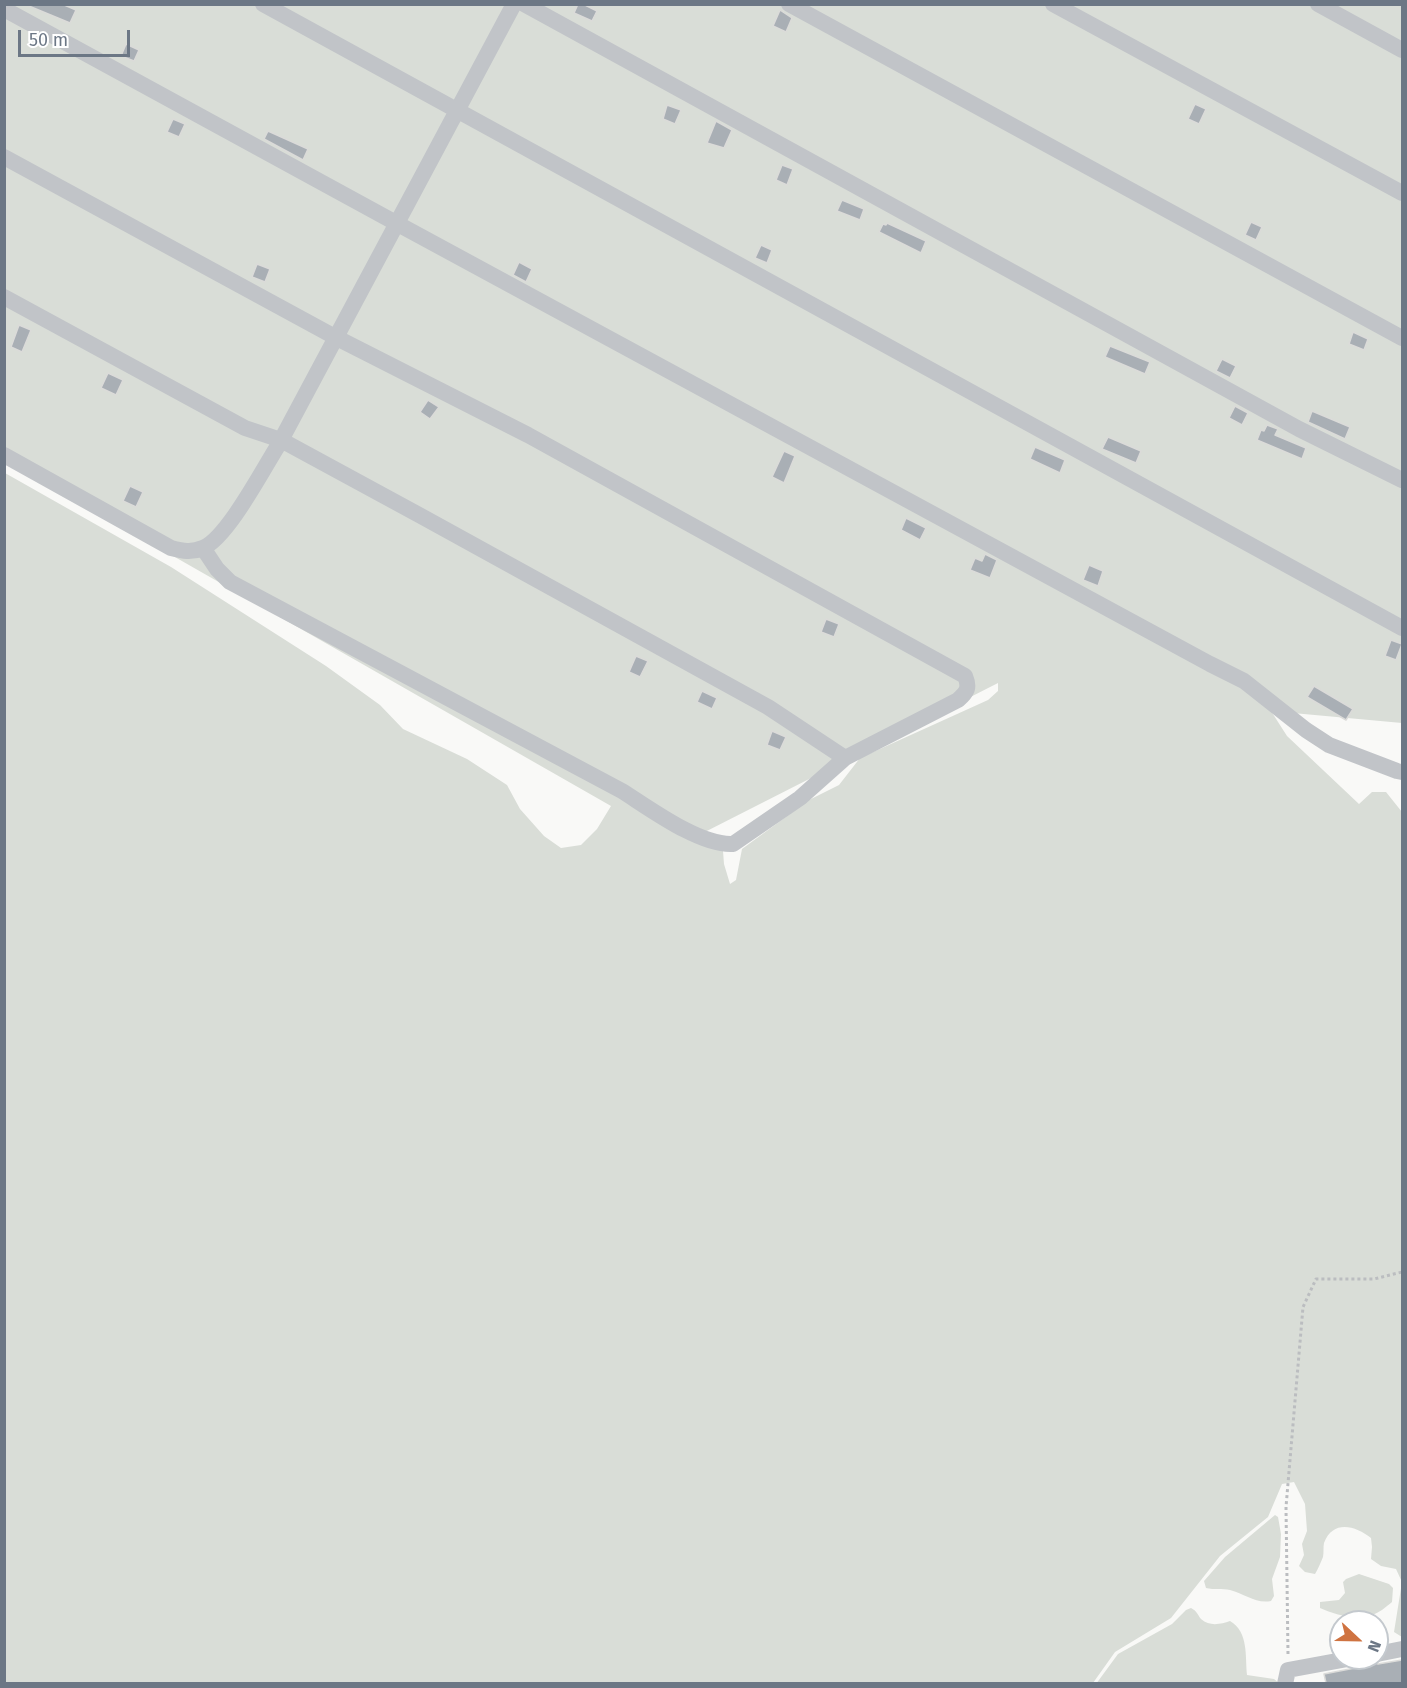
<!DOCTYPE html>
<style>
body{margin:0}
#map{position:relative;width:1407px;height:1688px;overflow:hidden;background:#f9f9f7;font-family:"Fira Sans",sans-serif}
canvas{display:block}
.frame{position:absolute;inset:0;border:6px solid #6c7785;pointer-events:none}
.north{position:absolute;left:1329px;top:1610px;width:60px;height:60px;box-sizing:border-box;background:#fff;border:2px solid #c4c9ce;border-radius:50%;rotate:112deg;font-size:16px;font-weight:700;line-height:24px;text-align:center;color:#6c7785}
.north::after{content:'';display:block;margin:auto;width:21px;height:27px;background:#cf7341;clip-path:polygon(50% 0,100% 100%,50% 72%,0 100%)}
.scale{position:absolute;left:18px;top:30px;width:112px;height:27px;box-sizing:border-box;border:3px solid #6c7785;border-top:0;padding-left:8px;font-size:18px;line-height:21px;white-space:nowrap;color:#6c7785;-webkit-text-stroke:4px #fff;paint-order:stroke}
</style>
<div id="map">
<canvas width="1407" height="1688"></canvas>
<div class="frame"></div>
<div class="north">N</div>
<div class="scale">50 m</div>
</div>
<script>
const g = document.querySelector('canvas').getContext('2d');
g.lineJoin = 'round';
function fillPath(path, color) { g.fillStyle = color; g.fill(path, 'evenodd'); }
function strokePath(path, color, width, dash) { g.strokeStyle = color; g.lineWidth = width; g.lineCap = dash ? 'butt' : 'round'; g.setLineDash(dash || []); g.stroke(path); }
fillPath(new Path2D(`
 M5,5H1402V723L1271,711L1287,736L1359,804L1372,792H1386L1402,812V1637L1394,1632L1402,1582L1396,1569L1381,1566L1371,1559L1372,1547L1371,1538C1356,1526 1333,1519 1324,1543C1323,1547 1324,1552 1323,1557C1321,1562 1318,1569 1315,1574L1305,1572L1299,1566L1304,1555L1302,1544L1307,1531L1305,1504L1294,1482L1282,1484L1268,1517L1220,1556L1171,1618L1115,1652L1093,1683H5V473L171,567L326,666L380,705L403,729L467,759L507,785L520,809L544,836L561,848L581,845L597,829L611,806L5,460ZM998,683V691L988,700L860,758L839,785L809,800L742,849L736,880L730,884L724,864L723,851L695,837Z
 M1275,1515L1278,1517L1281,1534L1280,1557L1272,1579L1274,1596L1271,1601C1256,1604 1245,1594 1230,1590C1222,1588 1214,1590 1206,1588L1204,1581L1225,1557Z
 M1359,1574L1389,1584L1393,1588L1392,1602C1386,1607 1379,1613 1372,1615C1356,1620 1335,1615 1320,1608V1602L1339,1600L1345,1593L1343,1582L1346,1579Z
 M1191,1608C1197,1611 1197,1614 1201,1619C1210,1627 1221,1624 1230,1621C1249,1632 1245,1657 1247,1675L1274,1679L1279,1683L1096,1684L1118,1654L1172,1624L1186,1610Z`), '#d9ddd7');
const building = new Path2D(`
 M24,4H62L76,10L70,23Z
 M578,4H583L597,11L592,21L574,13Z
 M780,10L792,18L786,32L773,26Z
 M126,44L139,50L134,61L121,56Z
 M1195,104L1206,109L1199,124L1188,119Z
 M667,105L681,110L675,124L663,119Z
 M173,119L185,124L179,137L167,132Z
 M716,121L732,130L724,148L707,143Z
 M268,131L308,149L303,160L264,139Z
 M782,165L793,169L787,185L776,180Z
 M842,200L864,209L860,220L837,211Z
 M1251,222L1262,227L1256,240L1245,235Z
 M887,223L926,241L921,253L879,232L883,224L886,225Z
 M761,245L772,250L767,263L755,258Z
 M519,262L532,269L526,282L513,275Z
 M257,264L270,269L265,282L252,277Z
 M19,325L31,330L22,352L11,347Z
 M1353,332L1368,339L1364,350L1349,344Z
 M1110,346L1150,362L1145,374L1105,357Z
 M1222,359L1236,366L1230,378L1216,371Z
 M108,373L123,380L116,395L101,388Z
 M428,400L439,407L430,419L420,412Z
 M1235,406L1248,413L1242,425L1229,418Z
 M1312,411L1350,427L1345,439L1308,422Z
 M1267,425L1278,429L1275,435L1306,448L1302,459L1257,440L1261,430L1264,431Z
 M1108,437L1141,451L1136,463L1102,449Z
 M1035,447L1065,460L1060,473L1030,459Z
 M784,451L795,456L784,483L772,477Z
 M130,486L143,492L136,507L123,501Z
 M906,518L926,528L920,540L901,530Z
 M985,554L997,560L990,578L970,570L975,558L982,561Z
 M1089,565L1103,571L1098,586L1083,580Z
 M826,619L839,624L834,637L821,632Z
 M1391,640L1402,644L1396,660L1385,656Z
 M636,656L648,661L640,677L629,672Z
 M1314,686L1353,709L1346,720L1307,697Z
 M702,691L717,698L712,709L697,702Z
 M772,731L786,737L780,750L767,745Z
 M1402,1660V1683H1326L1324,1674L1355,1668L1362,1663L1369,1661L1378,1664Z`);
fillPath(building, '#a9afb5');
strokePath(building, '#dbdbd9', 1.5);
strokePath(new Path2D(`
 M1288,1654L1286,1507L1303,1307L1316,1279H1374L1402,1272`), '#bbbdc0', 3, [3, 3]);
strokePath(new Path2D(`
 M263,4L1402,628
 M524,4L1299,429L1402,480
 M789,4L1402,338
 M1053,4L1402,193
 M1318,4L1402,50
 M4,9L396,223L1210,664L1244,681L1306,730L1329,745L1397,771L1402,772
 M4,157L335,337L528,435L965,676C970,688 967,692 958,700L845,758L800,798L733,844C700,846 649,808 622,791L230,582L217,569L203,548
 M4,297L245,428L281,440L421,516L768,707L845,758
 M4,455L171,548C183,551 191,553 203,548C228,537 263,469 279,444L514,4
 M1377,1654L1402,1649
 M1285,1684L1288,1670L1353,1658`), '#c1c4c8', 16);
</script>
